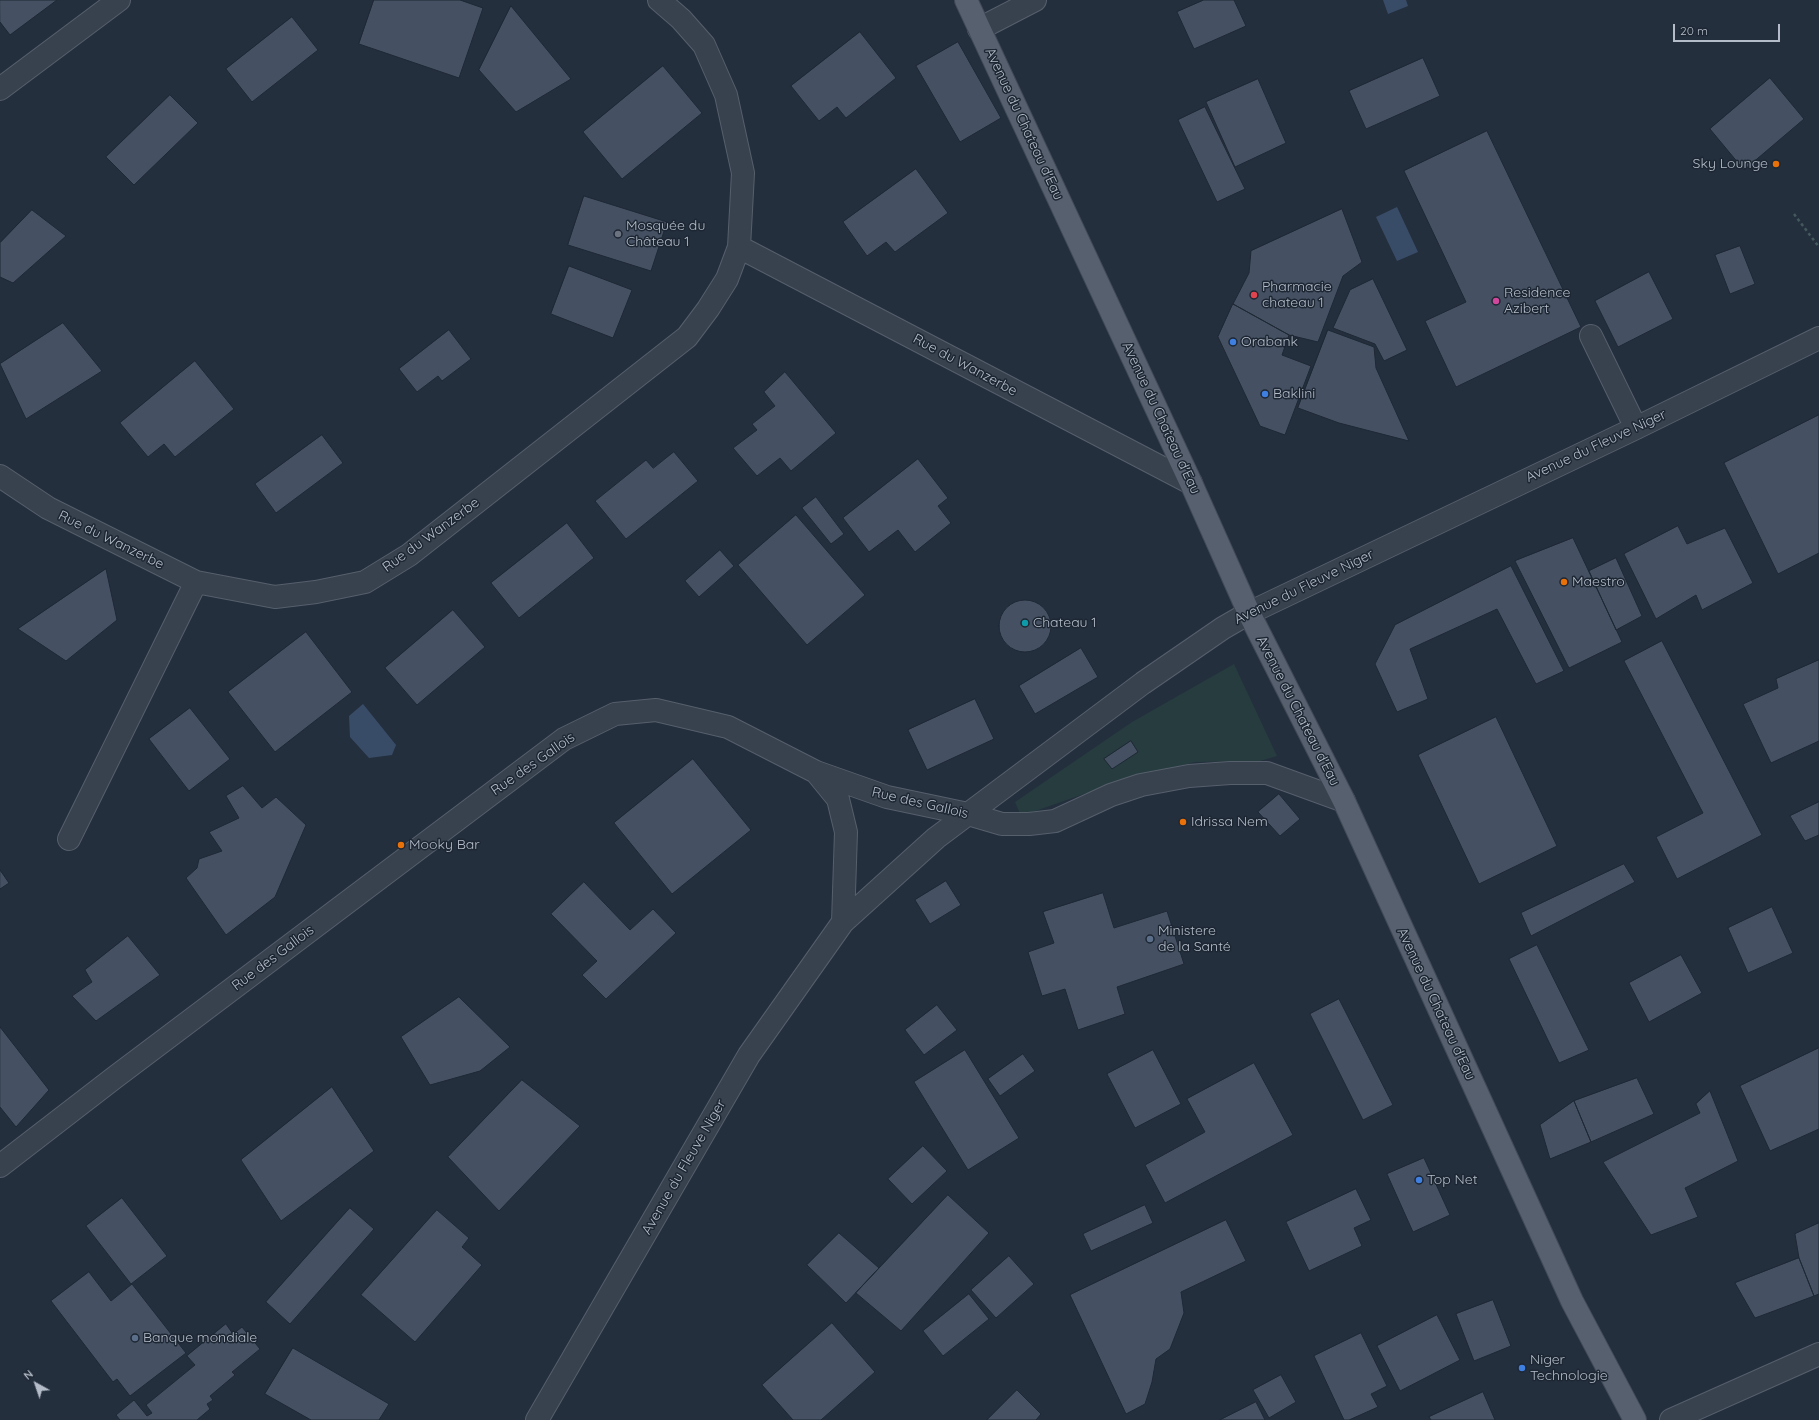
<!DOCTYPE html>
<meta charset="utf-8">
<style>
body{margin:0}
#map{position:relative;width:1819px;height:1420px;overflow:hidden;background:#242f3e;font-family:Quicksand,sans-serif}
canvas{display:block}
.north{position:absolute;left:16px;top:1364px;width:40px;height:40px;-webkit-text-stroke:3px #1d2633;paint-order:stroke;rotate:320deg;font-size:11px;font-weight:700;line-height:16px;text-align:center;color:#b4bcc9}
.north::after{content:'';display:block;margin:auto;width:14px;height:18px;background:#b4bcc9;clip-path:polygon(50% 0,100% 100%,50% 72%,0 100%)}
.scale{position:absolute;left:1673px;top:24px;width:107px;height:18px;box-sizing:border-box;border:2px solid #b4bcc9;border-top:0;padding-left:5px;font-size:12px;line-height:14px;white-space:nowrap;color:#b4bcc9;-webkit-text-stroke:3px #1d2633;paint-order:stroke}
</style>
<div id="map">
<canvas width="1819" height="1420"></canvas>
<div class="north">N</div>
<div class="scale">20 m</div>
</div>
<script>
const g = document.querySelector('canvas').getContext('2d');
g.lineJoin = 'round';
function fillPath(path, color) { g.fillStyle = color; g.fill(path, 'evenodd'); }
function strokePath(path, color, width, dash) { g.strokeStyle = color; g.lineWidth = width; g.lineCap = dash ? 'butt' : 'round'; g.setLineDash(dash || []); g.stroke(path); }
function write(font, color, halo, rows, align = 'center') {
  g.font = font + ' Quicksand,sans-serif'; g.lineWidth = 3; g.setLineDash([]); g.textBaseline = 'middle'; g.strokeStyle = halo; g.fillStyle = color; for (const [text, x, y, turn = 0] of rows) {
    g.save(); g.translate(x, y); g.rotate((+turn || 0) * Math.PI / 180); g.textAlign = isNaN(turn) ? turn : align; if (halo) g.strokeText(text, 0, 0); g.fillText(text, 0, 0); g.restore();
  }
}
fillPath(new Path2D(`
 M1234,664L1277,756L1260,761L1195,762L1101,788L1021,816L1015,802L1132,722Z`), '#263c3f');
fillPath(new Path2D(`
 M1383,0H1406L1408,6L1388,14Z
 M1397,207L1418,252L1397,261L1376,217Z
 M363,704L396,745L392,755L369,758L350,737L349,716Z`), '#394c67');
const building = new Path2D(`
 M0,0H57L10,35L0,22Z
 M374,0H460L483,8L459,78L359,44Z
 M1204,0H1234L1246,26L1194,49L1177,12Z
 M511,6L571,79L516,112L479,70Z
 M292,17L318,50L252,102L226,69Z
 M860,32L896,78L846,118L837,107L819,121L791,86Z
 M958,42L1001,118L960,142L916,66Z
 M1423,58L1440,96L1366,129L1349,91Z
 M663,66L702,113L622,179L583,132Z
 M1770,78L1804,119L1744,170L1710,129Z
 M1258,79L1286,143L1235,167L1206,102Z
 M170,95L198,123L134,185L106,157Z
 M1205,107L1245,189L1217,202L1178,120Z
 M1487,131L1581,327L1456,387L1425,321L1466,302L1404,171Z
 M916,169L948,213L895,252L886,242L867,256L843,222Z
 M584,196L667,222L651,271L568,245Z
 M1342,209L1362,262L1343,276L1318,342L1289,335L1233,304L1249,273L1251,251Z
 M32,210L66,236L13,283L0,277V243Z
 M1740,246L1755,284L1730,294L1715,255Z
 M569,266L632,290L613,338L551,314Z
 M1649,272L1673,319L1618,347L1595,301Z
 M1373,279L1407,350L1384,361L1375,344L1333,328L1350,290Z
 M1233,304L1289,335L1282,355L1311,366L1285,435L1260,426L1218,337Z
 M63,323L102,371L26,419L0,364Z
 M449,330L471,359L442,381L438,376L417,392L399,369Z
 M1328,330L1374,347L1376,368L1409,441L1339,423L1298,408Z
 M195,361L234,409L175,457L164,444L148,457L120,423Z
 M785,372L836,433L791,471L780,458L757,476L733,448L757,430L752,424L775,406L764,392Z
 M1819,415V553L1778,574L1724,463Z
 M322,435L343,463L276,513L255,484Z
 M674,452L698,481L626,539L595,501L646,460L653,468Z
 M918,459L948,498L938,506L951,523L915,552L898,530L869,552L843,518Z
 M816,497L844,534L831,544L802,508Z
 M796,515L865,595L807,645L738,565Z
 M567,523L594,558L519,618L491,583Z
 M1678,526L1687,544L1725,528L1753,583L1702,610L1696,595L1656,619L1624,554Z
 M1573,538L1622,642L1569,668L1515,561Z
 M720,550L734,566L699,597L685,581Z
 M1616,558L1642,616L1616,630L1589,571Z
 M1511,566L1564,671L1536,684L1497,609L1410,649L1428,699L1397,712L1375,664L1395,625Z
 M106,569L117,620L66,661L18,629Z
 M999 626a26 26 0 1 1 52 0a26 26 0 1 1-52 0Z
 M453,610L485,647L417,705L385,668Z
 M306,632L352,692L275,752L228,692Z
 M1662,641L1762,835L1677,879L1656,837L1703,813L1624,661Z
 M1081,648L1098,677L1035,714L1019,686Z
 M1819,660V741L1771,763L1743,704L1778,688L1776,679Z
 M975,699L994,739L927,770L908,730Z
 M190,708L230,759L189,791L149,739Z
 M1496,717L1557,846L1479,884L1418,755Z
 M1131,741L1138,752L1112,769L1104,759Z
 M693,759L751,830L672,894L614,823Z
 M243,786L262,808L276,797L306,825L275,897L226,935L186,878L197,868L199,859L222,851L209,832L239,818L226,796Z
 M1279,794L1300,819L1280,836L1258,812Z
 M1819,802V835L1805,841L1790,816Z
 M1624,864L1635,882L1531,936L1521,913Z
 M0,870L9,883L0,889Z
 M946,881L961,905L930,924L915,900Z
 M584,882L630,930L653,909L676,933L606,999L582,975L597,961L551,914Z
 M1103,893L1114,928L1167,911L1184,964L1117,987L1125,1014L1078,1030L1065,989L1042,996L1028,952L1054,943L1043,912Z
 M1772,907L1793,953L1748,973L1728,928Z
 M128,936L160,975L96,1021L72,996L92,982L85,970Z
 M1537,945L1589,1050L1559,1063L1509,959Z
 M1681,955L1702,993L1649,1022L1629,983Z
 M459,997L510,1047L480,1071L430,1085L401,1037Z
 M1339,999L1393,1105L1363,1120L1310,1014Z
 M937,1005L957,1030L924,1055L905,1030Z
 M0,1027L49,1090L16,1127L0,1107Z
 M1819,1048V1129L1770,1151L1740,1086Z
 M965,1050L1019,1138L968,1170L914,1082Z
 M1153,1050L1181,1104L1135,1128L1107,1074Z
 M1023,1054L1035,1071L1000,1096L988,1079Z
 M1254,1063L1293,1135L1165,1203L1145,1165L1205,1132L1187,1099Z
 M1637,1078L1654,1114L1591,1142L1574,1101Z
 M522,1080L580,1126L499,1211L448,1157Z
 M332,1087L374,1151L281,1221L241,1160Z
 M1710,1091L1738,1161L1685,1188L1698,1217L1651,1235L1603,1162L1700,1113L1696,1104Z
 M1574,1101L1591,1142L1550,1159L1540,1125Z
 M923,1146L947,1171L912,1204L888,1179Z
 M1424,1158L1450,1215L1413,1232L1387,1174Z
 M1356,1189L1371,1220L1354,1228L1362,1246L1309,1271L1286,1222Z
 M948,1195L989,1233L901,1331L856,1293Z
 M122,1198L167,1256L131,1284L86,1226Z
 M1145,1205L1153,1223L1091,1251L1083,1234Z
 M350,1208L374,1229L290,1324L266,1302Z
 M437,1210L469,1238L462,1247L482,1265L415,1342L361,1295Z
 M1226,1220L1246,1261L1181,1292L1184,1313L1170,1349L1156,1359L1152,1382L1145,1404L1126,1414L1070,1295Z
 M1819,1223V1294L1814,1296L1799,1258L1795,1234Z
 M839,1233L879,1268L846,1303L807,1265Z
 M1009,1256L1034,1284L996,1318L971,1290Z
 M1799,1258L1814,1296L1755,1318L1735,1283Z
 M89,1272L111,1301L132,1284L186,1353L130,1396L117,1379L113,1382L51,1301Z
 M969,1294L989,1319L943,1356L923,1331Z
 M1493,1300L1511,1346L1474,1361L1456,1314Z
 M1437,1315L1460,1360L1400,1391L1377,1346Z
 M832,1323L875,1372L821,1420H793L762,1385Z
 M226,1324L233,1334L242,1327L260,1349L232,1372L235,1375L210,1396L213,1400L207,1404L210,1409L197,1420H120L116,1415L134,1400L147,1416L152,1413L146,1405L195,1365L187,1356Z
 M1361,1333L1387,1386L1371,1394L1378,1407L1349,1420H1344L1314,1356Z
 M293,1348L389,1404L379,1420H311L265,1394Z
 M1281,1375L1296,1402L1269,1418L1253,1390Z
 M1017,1390L1041,1414L1036,1420H987Z
 M1483,1392L1495,1420H1431L1429,1417Z
 M1256,1402L1265,1420H1220Z`);
fillPath(building, '#455162');
strokePath(building, '#1f2835', 1);
const minor = new Path2D(`
 M979,29L1035,0
 M0,89L119,0
 M739,247L1191,483
 M1591,336L1636,428
 M0,476L48,508L196,582L275,597L316,592L365,582L409,555L687,337L708,309L727,279L739,247L743,173L726,95L704,45L681,19L659,0
 M816,772L838,799L846,832L843,922
 M69,839L196,582
 M0,1166L114,1078L564,739L615,714L656,710L728,727L816,772L887,797L968,814L1002,824H1029L1055,821L1111,795L1141,785L1189,776L1230,773H1267L1344,801
 M537,1420L749,1055L843,922L936,838L1143,683L1223,628L1249,613L1636,428L1819,338
 M1671,1420L1819,1354`);
const major = new Path2D(`
 M966,0L1191,483L1249,613L1344,801L1572,1301L1635,1420`);
strokePath(minor, '#565f6c', 24);
strokePath(major, '#414a57', 24);
strokePath(new Path2D(`
 M1794,214L1819,247`), '#44595c', 2.5, [3, 3]);
strokePath(minor, '#38414e', 22);
strokePath(major, '#56606e', 22);
for (const [x, y, r, color] of [
 [1776,164,4,"#e8710a"],
 [618,234,4,"#6b7280"],
 [1254,295,4,"#e0444e"],
 [1496,301,4,"#d1479c"],
 [1233,342,4,"#3f7fe0"],
 [1265,394,4,"#3f7fe0"],
 [1564,582,4,"#e8710a"],
 [1025,623,4,"#0f9aa8"],
 [1183,822,4,"#e8710a"],
 [401,845,4,"#e8710a"],
 [1150,939,4,"#5c6f8a"],
 [1419,1180,4,"#3f7fe0"],
 [135,1338,4,"#5c6f8a"],
 [1522,1368,4,"#3f7fe0"]
]) { const dot = new Path2D(); dot.arc(x, y, r, 0, 2 * Math.PI); g.fillStyle = color; g.fill(dot); strokePath(dot, '#1d2633', 1.5); }
write('14px', '#b4bcc9', '#1d2633', [
 ["Avenue du Chateau d'Eau",1024,124,65],
 ["Rue du Wanzerbe",965,365,28],
 ["Avenue du Chateau d'Eau",1161,418,65],
 ["Avenue du Fleuve Niger",1596,446,-25],
 ["Rue du Wanzerbe",431,535,-36],
 ["Rue du Wanzerbe",111,540,26],
 ["Avenue du Fleuve Niger",1304,587,-26],
 ["Avenue du Chateau d'Eau",1298,711,63],
 ["Rue des Gallois",533,764,-35],
 ["Rue des Gallois",920,803,13],
 ["Rue des Gallois",273,958,-37],
 ["Avenue du Chateau d'Eau",1436,1004,65],
 ["Avenue du Fleuve Niger",684,1167,-60]
]);
write('14px', '#b4bcc9', '#1d2633', [
 ["Sky Lounge",1768,164,"right"],
 ["Mosquée du",626,226],
 ["Château 1",626,242],
 ["Pharmacie",1262,287],
 ["chateau 1",1262,303],
 ["Residence",1504,293],
 ["Azibert",1504,309],
 ["Orabank",1241,342],
 ["Baklini",1273,394],
 ["Maestro",1572,582],
 ["Chateau 1",1033,623],
 ["Idrissa Nem",1191,822],
 ["Mooky Bar",409,845],
 ["Ministere",1158,931],
 ["de la Santé",1158,947],
 ["Top Net",1427,1180],
 ["Banque mondiale",143,1338],
 ["Niger",1530,1360],
 ["Technologie",1530,1376]
], 'left');
</script>
